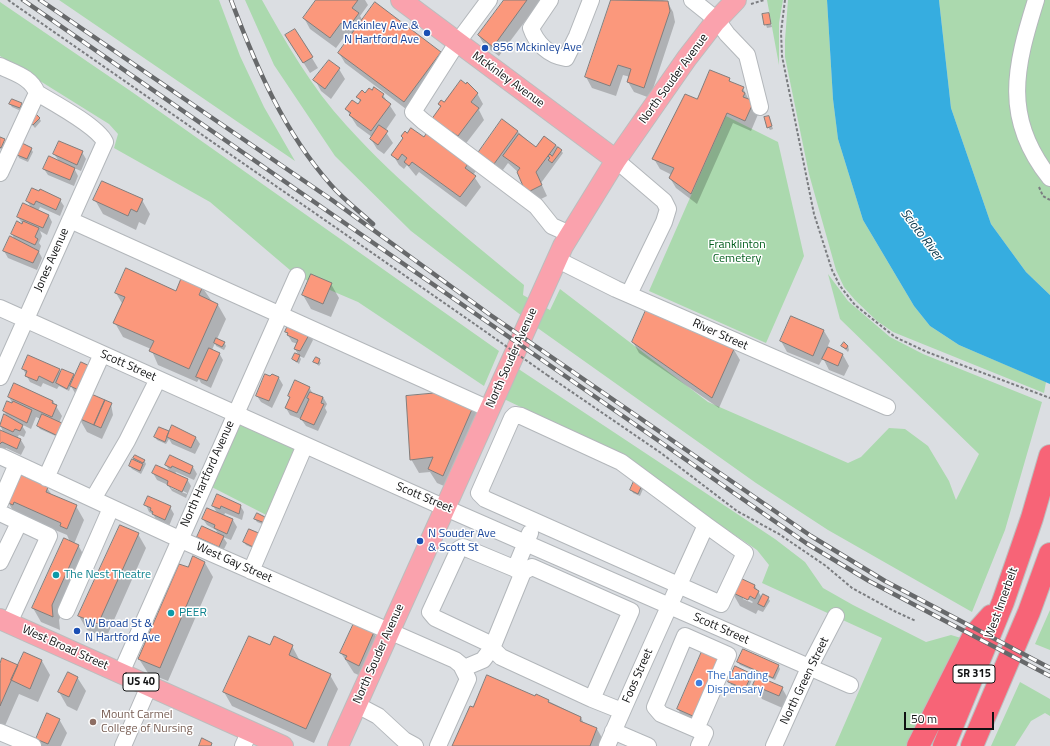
<!DOCTYPE html>
<style>
body{margin:0}
#map{position:relative;width:1050px;height:746px;overflow:hidden;background:#dbdee2;font-family:"Titillium Web",sans-serif}
canvas{display:block}
.scale{position:absolute;left:904px;top:712px;width:90px;height:18px;box-sizing:border-box;border:2px solid #111213;border-top:0;padding-left:5px;font-size:12px;line-height:14px;white-space:nowrap;color:#111213;-webkit-text-stroke:3px #fff;paint-order:stroke}
</style>
<div id="map">
<canvas width="1050" height="746"></canvas>
<div class="scale">50 m</div>
</div>
<script>
const g = document.querySelector('canvas').getContext('2d');
g.lineJoin = 'round';
function fillPath(path, color) { g.fillStyle = color; g.fill(path, 'evenodd'); }
function strokePath(path, color, width, dash) { g.strokeStyle = color; g.lineWidth = width; g.lineCap = dash ? 'butt' : 'round'; g.setLineDash(dash || []); g.stroke(path); }
function write(font, color, halo, rows, align = 'center') {
  g.font = font + ' "Titillium Web",sans-serif'; g.lineWidth = 3; g.setLineDash([]); g.textBaseline = 'middle'; g.strokeStyle = halo; g.fillStyle = color; for (const [text, x, y, turn = 0] of rows) {
    g.save(); g.translate(x, y); g.rotate((+turn || 0) * Math.PI / 180); g.textAlign = isNaN(turn) ? turn : align; if (halo) g.strokeText(text, 0, 0); g.fillText(text, 0, 0); g.restore();
  }
}
fillPath(new Path2D(`
 M59,0H219L240,56L264,107L295,161Z
 M245,0H262C286,43 312,88 346,125C400,185 463,234 524,285L523,295L550,310L560,289L708,402L848,463L861,457L889,428L905,429L928,446L949,481L956,500L979,454L840,319L828,274L848,301L890,337L923,354L1042,402L1005,530L972,612L828,530L756,483L539,329L411,231L335,156L274,65Z
 M767,0H783L779,23V65Z
 M788,0H827L833,99L838,139L863,220L914,306L930,326L959,345L1046,382L1044,393L893,332L877,321L855,300L844,287L836,270L809,174L785,57V40Z
 M939,0H1029C1018,39 1003,76 1012,117C1014,126 1021,136 1025,145C1032,160 1039,174 1050,187V295L1026,272L991,224L951,108Z
 M1044,0H1050V165C1009,107 1024,62 1044,0Z
 M0,2L132,92L499,351L484,386L358,302L297,276L210,202L114,148L118,134L109,124L0,56Z
 M726,116L778,142L804,256L766,343L649,291Z
 M517,368L775,539L805,562L823,588L853,605L926,642L951,635L961,638L916,730L906,746H835L882,638L762,583L769,565L757,550L608,449L504,399Z
 M234,414L305,445L274,519L204,483Z
 M1050,610V650L1035,644Z
 M1020,682L1050,699V716L1045,713L1031,721L1015,746H991Z`), '#abd9ae');
fillPath(new Path2D(`
 M827,0H939L951,108L991,224L1026,272L1050,295V384L959,345L930,326L914,306L863,220L838,139L833,99Z`), '#36ade0');
fillPath(new Path2D(`
 M318,0H365L368,5L360,16L363,21L440,52L446,63L410,112L345,63L339,53L351,36L347,33L336,48L310,29L304,18Z
 M506,0H541L499,56L485,46L479,36Z
 M612,0H662L667,1L673,12L675,22L650,98L634,92L628,82L630,77L623,75L616,96L592,88L586,77Z
 M768,14L772,27L767,28L763,15Z
 M295,30L318,68L310,73L293,46Z
 M339,69L345,79L331,99L321,91L315,80Z
 M729,79L731,83L743,88L749,100L759,112L751,131L733,123L697,204L676,188L670,178L672,175L660,169L654,159L697,101Z
 M477,93L483,104L479,110L484,120L464,146L439,130L441,107L439,105Z
 M366,95H383L396,115L385,131L393,143L384,154L377,149L371,139L372,137L357,126L346,109L358,105L360,102L358,97Z
 M10,104H21L23,107L21,111L12,107Z
 M769,117L773,129L770,130L768,127Z
 M39,118L41,121L35,128L30,122Z
 M430,130L476,171L473,175L481,187L466,207L419,172L416,176L407,165L404,169L399,165L393,155L404,139L402,136L424,138Z
 M517,131L536,148L556,145L563,153L541,183L547,196L533,203L519,173L508,163L500,174L479,153Z
 M0,138L6,143L2,150L0,149Z
 M31,149L33,152L28,162L19,158L18,155Z
 M82,152L86,159L81,171L74,168L78,176L74,186L48,175L44,169L59,161L54,154Z
 M60,200L64,206L60,216L40,207L38,211L49,216L52,222L47,235L40,231L42,236L39,243L41,246L39,252L42,258L37,270L8,258L4,251L15,240L12,234L23,225L18,217L31,207L27,201Z
 M95,200H142L150,214L145,225L139,222L136,230L103,214Z
 M331,284L339,298L331,317L311,309L303,295Z
 M202,287L211,300L218,305L226,319L217,339L224,342L226,346L224,350L216,346L215,343L212,350L219,353L223,360L211,388L201,383L199,379L197,382L158,365L151,349L123,337L115,323L123,305L116,293L176,292Z
 M646,312L734,350L740,360L719,408L639,353L633,342Z
 M792,317L824,331L830,341L827,348L843,355L849,366L844,376L829,370L823,358L819,365L787,352L781,341Z
 M286,332L309,333L313,340L304,358L299,356L295,349L298,344L292,342Z
 M842,346H848L849,350L848,352Z
 M299,356L301,359L299,364L293,359Z
 M317,358L321,363L319,366L315,362Z
 M23,369L59,370L61,374L73,375L89,394L111,404L113,415L102,439L87,432L79,418L88,398L75,393L71,386L69,391L59,386L57,389L43,383L41,387L30,382Z
 M279,378L283,385L272,408L261,402L257,396Z
 M296,381L309,387L313,394L323,397L327,404L325,408L327,412L318,431L306,426L301,419L290,415L286,408Z
 M9,397L53,401L62,416L59,423L60,438L40,429L38,426L41,419L36,417L31,429L21,424L26,432L24,437L19,435L17,438L21,440L25,447L21,455L6,448L4,451L0,449V431L3,432L0,424L4,416L8,418L4,411L13,405Z
 M473,407L481,421L451,489L437,483L430,472L419,473L411,459Z
 M159,428L170,433L196,438L200,444L195,454L172,444L169,439L166,444L157,440L155,437Z
 M135,456L144,460L146,464L141,474L132,469L130,466Z
 M170,457L193,467L197,474L194,480L176,472L175,474L187,479L191,486L186,498L172,491L168,485L157,480L153,473L170,472L166,465ZM171,485L187,493V494L171,488Z
 M642,486L643,489L640,496L633,493L632,490Z
 M47,488L52,495L76,506L84,520L74,544L78,545L86,559L59,620L60,630L41,622L33,608L70,542L67,535L22,516H16L8,502Z
 M146,505L170,507L174,514L169,526L157,521L153,514L149,512Z
 M240,505L244,512L242,520L225,513L224,516L233,520L237,527L231,540L223,537L227,543L222,553L202,544L198,537L218,534L216,530L207,525L203,519L218,514L213,506Z
 M257,514L267,526L257,522L255,519Z
 M249,530L257,550L246,545L244,542Z
 M138,534L146,548L106,638L87,630L79,616ZM90,620L103,625L102,627L90,622Z
 M205,563L213,577L168,681L148,673L139,659L189,569Z
 M739,578L755,586L762,598L764,596L768,598L770,601L763,612L758,610L756,614L740,606L732,592ZM743,596L753,602L752,603L743,599Z
 M374,633L382,647L367,679L354,673L341,653Z
 M292,646L300,661L330,675L338,689L314,743L232,706L224,692L270,647Z
 M704,651L701,727L684,720L678,709Z
 M24,653L42,661L50,675L38,702L19,694L4,728L0,726V666H18Z
 M738,662L778,665L780,669L775,680L740,665Z
 M752,674L753,677L747,692L731,685L730,682Z
 M77,677L86,691L77,711L67,706L59,692Z
 M754,685L782,688L790,702L787,710L762,699Z
 M536,695L581,717L584,724L597,729L605,743L603,746H453L474,709L535,698Z
 M59,719L67,733L61,746H41L37,739Z`), '#0003');
const building = new Path2D(`
 M316,0H358L352,8L359,13L348,28L341,23L330,38L303,18Z
 M504,0H527L493,47L478,35Z
 M611,0L668,1L670,11L644,88L627,82L631,69L618,65L610,86L585,77Z
 M375,2L441,52L404,102L338,53Z
 M769,13L771,24L764,25L762,14Z
 M295,29L313,57L303,63L285,35Z
 M329,60L340,68L325,89L313,80Z
 M710,70L730,78L729,81L744,87L742,91L745,93L743,97L754,101L745,121L727,113L691,194L669,178L674,168L652,159L685,94L697,99Z
 M461,80L466,84L467,82L478,93L471,102L479,108L458,136L452,132L451,134L431,120L441,106L438,104L441,100L444,102Z
 M374,87L384,94L382,97L391,104L371,131L349,115L351,113L345,109L352,100L358,104L361,100L356,97L362,90L365,93L369,88L372,90Z
 M12,99L22,103L20,108L9,104Z
 M36,114L40,118L33,125L29,122Z
 M769,116L772,126L767,128L764,117Z
 M502,119L518,131L494,164L478,153Z
 M379,125L388,131L378,145L370,139Z
 M411,128L424,137L429,129L471,160L465,168L476,176L460,197L412,162L409,166L404,162L407,158L402,154L398,160L391,155L403,138L401,136L405,131L407,133Z
 M519,134L536,147L544,136L556,145L536,172L542,185L526,193L517,172L520,168L503,156Z
 M0,137L5,139L1,148L0,147Z
 M59,141L83,151L77,165L53,154Z
 M22,143L32,148L27,159L17,155Z
 M558,147L562,150L552,163L548,160L550,158L548,156L550,154L552,156Z
 M49,156L75,168L70,180L43,169Z
 M102,181L143,199L137,212L131,209L128,216L93,200Z
 M32,188L39,191L40,189L61,199L56,210L36,201L34,205L26,201Z
 M23,203L49,215L43,228L17,217Z
 M17,221L22,224L23,221L39,228L35,237L38,239L35,245L11,234Z
 M10,236L39,251L33,263L3,251Z
 M126,268L176,291L182,276L203,286L199,295L218,304L189,369L149,351L154,341L113,323L125,297L115,293Z
 M311,274L332,283L323,304L302,295Z
 M646,310L734,349L712,398L632,342Z
 M791,316L824,330L813,356L780,341Z
 M289,323L310,333L300,351L294,349L298,340L287,335L288,333L285,332Z
 M216,338L225,342L222,347L214,343Z
 M844,342L848,346L846,349L841,346Z
 M828,347L843,354L838,366L822,359Z
 M209,348L220,353L207,381L196,377Z
 M295,353L300,355L297,362L292,359Z
 M28,355L60,369L53,383L39,376L37,381L25,376L27,371L22,369Z
 M316,357L320,359L318,364L313,362Z
 M81,362L94,368L83,392L70,386Z
 M62,369L74,374L67,389L56,383Z
 M265,374L270,376L272,374L279,377L269,401L256,396Z
 M295,380L310,387L297,413L285,408L290,397L288,396Z
 M14,383L53,401L52,403L57,405L52,417L8,397Z
 M310,392L323,397L321,403L324,404L314,425L300,419L309,399L307,398Z
 M89,393L105,400L94,425L78,418Z
 M436,393L473,407L443,476L428,469L433,457L410,460L406,396Z
 M105,400L112,403L101,428L94,425Z
 M7,401L12,403L13,401L32,410L27,423L3,411Z
 M4,414L23,425L20,431L15,429L13,432L0,426Z
 M42,414L64,424L58,436L37,426Z
 M172,425L196,437L191,448L167,437Z
 M159,427L169,431L165,442L154,437Z
 M0,430L21,439L17,449L2,442L0,444Z
 M135,455L145,460L143,463L133,458Z
 M170,455L193,466L190,474L172,466L171,468L165,465Z
 M132,459L143,464L140,471L129,466Z
 M156,465L188,479L182,492L167,485L168,481L152,473Z
 M19,474L48,487L46,492L77,505L67,529L60,526L61,523L14,502L13,505L6,502Z
 M634,481L642,485L638,494L630,490Z
 M217,494L241,505L239,514L221,506L220,509L212,506Z
 M148,496L171,506L165,520L152,514L153,512L150,510L151,508L144,505Z
 M207,508L233,519L227,534L214,528L215,525L202,519Z
 M257,513L267,518L265,523L254,519Z
 M120,525L139,533L98,624L78,616Z
 M202,526L224,536L219,547L197,537Z
 M249,529L261,534L255,548L243,542Z
 M64,538L79,545L52,605L53,617L32,608Z
 M193,556L205,562L160,668L138,659L179,564L188,567Z
 M738,577L755,585L754,588L759,591L755,599L750,596L748,600L731,592Z
 M763,594L769,597L764,607L758,604Z
 M354,623L374,632L359,666L345,659L347,656L340,653Z
 M249,636L270,645L274,636L293,645L289,655L331,674L306,729L223,692Z
 M703,649L722,658L695,717L677,709Z
 M743,649L779,665L773,678L737,662Z
 M24,652L42,660L30,689L11,680Z
 M2,658L18,665L0,706V664Z
 M735,666L752,674L745,689L728,682Z
 M68,672L78,677L69,697L58,692Z
 M487,675L535,696L536,694L549,700L548,702L581,717L580,721L597,728L590,746H452L470,706L473,707Z
 M757,676L783,687L779,696L753,685Z
 M47,713L60,719L48,744L36,739Z
 M202,738L212,743L211,746H199Z`);
fillPath(building, '#fb987c');
strokePath(building, '#827d7b', 1);
const minor = new Path2D(`
 M489,0L457,43L413,112L423,121L536,206L552,226L570,234
 M550,0L531,28C536,43 549,56 566,58L577,36L591,0
 M692,0L717,20L727,34L747,55L760,107
 M1036,0C1015,67 1002,118 1050,178
 M0,66C14,73 31,77 37,93C54,103 97,126 105,142L0,377
 M616,160L664,201L668,209L664,222L629,294
 M0,173L37,93
 M70,220L489,409
 M556,259L616,289L887,407
 M0,308L441,506L850,685
 M0,456L179,539L455,660L461,665L468,679L438,746
 M46,478L102,354
 M93,499L127,441L158,379
 M0,503L17,464
 M0,513L49,536L9,623
 M463,547L523,572L532,567L631,611L592,699L501,657L486,642L435,618L430,612L459,549Z
 M0,562L19,523
 M515,569L530,533
 M251,571L305,445
 M66,611L111,508
 M464,668L483,660L492,648L523,572
 M121,673L297,276
 M592,699L622,711
 M357,705L378,716L404,740L415,746
 M696,729L728,655L685,636L655,707L661,714L705,733L699,746
 M613,731L648,746
 M0,732L33,746
 M123,746L149,686
 M243,746L250,731
 M607,746C639,672 673,598 706,525L621,462L521,416L515,415L512,418L479,493L485,499L721,604L745,553L706,525
 M774,746L809,668L836,616`);
const major = new Path2D(`
 M401,0L616,160
 M0,619L283,746
 M338,746L563,246L616,160L687,58L715,22L736,0`);
const highway = new Path2D(`
 M918,746L974,635L991,616
 M944,746L1003,602L1032,518L1050,456
 M972,746L1029,612L1050,554`);
strokePath(minor, '#b3b7bb', 18);
strokePath(major, '#bcbdbd', 22);
strokePath(highway, '#bcbdbd', 24);
strokePath(new Path2D(`
 M8,0L476,325
 M785,0L781,32L782,56L814,214L832,270L840,286L855,305L895,337L927,352L1050,398
 M751,4L764,0
 M1039,187L1043,196L1050,200
 M547,375L661,453L737,511L779,534L826,566L852,588L896,612L916,621`), '#7b7d80', 2, [3, 2]);
strokePath(minor, '#fff', 16);
strokePath(major, '#faa2ad', 20);
strokePath(highway, '#f76477', 22);
const rail = new Path2D(`
 M23,0L806,543L869,581L1050,676
 M40,0L332,200L489,314L811,536L885,581L1050,668
 M231,0C256,66 283,131 331,185C343,199 359,211 373,224`);
strokePath(rail, '#67696b', 4.5);
strokePath(rail, '#fff', 3, [9]);
strokePath(new Path2D(`
 M476,325L547,375`), '#7b7d80', 2, [3, 2]);
for (const [x, y, r, color] of [
 [427,33,4,"#1a4fb4"],
 [485,48,4,"#1a4fb4"],
 [420,541,4,"#1a4fb4"],
 [56,575,4,"#0f9aa8"],
 [171,613,4,"#0f9aa8"],
 [77,631,4,"#1a4fb4"],
 [699,683,4,"#3f7fe0"],
 [93,722,4,"#8d6e63"]
]) { const dot = new Path2D(); dot.arc(x, y, r, 0, 2 * Math.PI); g.fillStyle = color; g.fill(dot); strokePath(dot, '#fff', 1.5); }
for (const [x, y, w] of [
 [974,674,42],
 [141,682,36]
]) { const box = new Path2D(); box.roundRect(x - w / 2, y - 9, w, 18, 3); g.fillStyle = '#fff'; g.fill(box); strokePath(box, '#111213', 1); }
write('bold 11px', '#111213', null, [
 ["SR 315",974,674],
 ["US 40",141,682]
]);
write('12px', '#164399', '#fff', [
 ["Mckinley Ave &",419,26,"right"],
 ["N Hartford Ave",419,40,"right"],
 ["856 Mckinley Ave",493,48],
 ["N Souder Ave",428,534],
 ["& Scott St",428,548],
 ["W Broad St &",85,624],
 ["N Hartford Ave",85,638]
], 'left');
write('12px', '#111213', '#fff', [
 ["North Souder Avenue",674,79,-54],
 ["McKinley Avenue",508,80,36],
 ["Jones Avenue",52,260,-66],
 ["River Street",720,335,24],
 ["North Souder Avenue",512,358,-66],
 ["Scott Street",128,366,24],
 ["North Hartford Avenue",208,474,-66],
 ["Scott Street",424,498,23],
 ["West Gay Street",234,563,24],
 ["West Innerbelt",1002,603,-70],
 ["Scott Street",721,629,24],
 ["West Broad Street",65,648,24],
 ["North Souder Avenue",379,654,-66],
 ["Foos Street",638,676,-66],
 ["North Green Street",805,681,-64]
]);
write('12px', '#005d1c', '#fff', [
 ["Franklinton",737,245],
 ["Cemetery",737,259]
]);
write('12px', '#0d838f', '#fff', [
 ["The Nest Theatre",64,575],
 ["PEER",179,613]
], 'left');
write('12px', '#366cbe', '#fff', [
 ["The Landing",707,676],
 ["Dispensary",707,690]
], 'left');
write('12px', '#785e54', '#fff', [
 ["Mount Carmel",101,715],
 ["College of Nursing",101,729]
], 'left');
write('italic 13px', '#003247', '#fff', [
 ["Scioto River",921,235,53]
]);
</script>
